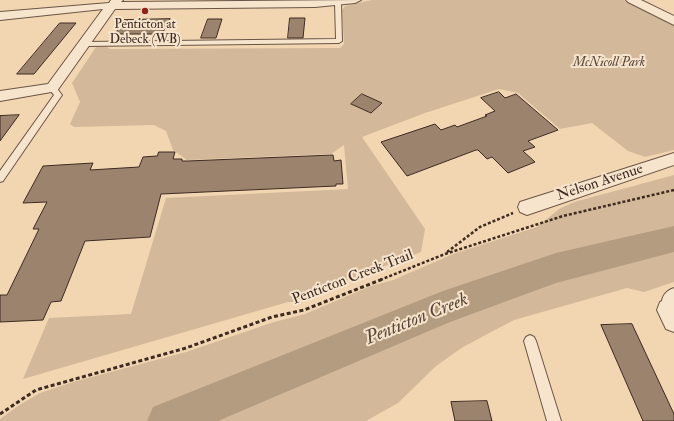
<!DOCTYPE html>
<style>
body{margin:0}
canvas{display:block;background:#f1d6b1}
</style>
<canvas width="674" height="421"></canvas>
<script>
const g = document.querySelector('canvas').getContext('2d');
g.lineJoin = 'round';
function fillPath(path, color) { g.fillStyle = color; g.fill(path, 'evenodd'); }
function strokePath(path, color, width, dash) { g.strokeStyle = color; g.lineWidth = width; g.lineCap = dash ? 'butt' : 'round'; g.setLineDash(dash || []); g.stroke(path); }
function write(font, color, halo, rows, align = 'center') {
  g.font = font + ' "IM FELL Double Pica",serif'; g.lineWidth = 4; g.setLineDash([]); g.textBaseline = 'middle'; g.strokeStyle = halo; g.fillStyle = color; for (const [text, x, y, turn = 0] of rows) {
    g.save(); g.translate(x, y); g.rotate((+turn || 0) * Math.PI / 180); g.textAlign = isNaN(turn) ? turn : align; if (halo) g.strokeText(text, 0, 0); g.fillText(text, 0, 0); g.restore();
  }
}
fillPath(new Path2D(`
 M372,0H623L674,26V150L645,157L628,151L592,123L560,129L518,93L499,89L425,113L362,137L425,229L421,252L297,300L296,302H288L23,379L49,318L131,314L166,198L348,189L344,145L331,154L187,160L173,150L166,131L154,125L74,127L70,124L80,102L72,83L96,47H107L110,49L340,48L344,44L342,10L345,6Z
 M674,175V282L644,292L627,288L514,320L463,347L436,366L398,403L366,421H0V419L21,404L40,393L73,382L186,352L274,322L305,314L371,286L393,280L453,254L537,227L559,209L574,202Z`), '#d3b999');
fillPath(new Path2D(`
 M674,226V252L556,283L450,322L218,421H147L153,407L443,291L556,253Z`), '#b49c81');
const building = new Path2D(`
 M290,18H305L303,38H288Z
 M170,19L162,34H115L124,20Z
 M208,19H222L216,38H201Z
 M60,23H76L34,74H17Z
 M499,92L505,98L516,94L558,130L528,141L535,147L523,151L535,162L508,173L492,157L487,159L478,150H476L407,176L381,142L435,124L441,130L455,125L457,127L487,116L485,115L495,111L481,98Z
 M362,94L382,103L371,113L351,104Z
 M19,115L0,141V116Z
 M159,152H175L173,159H182V161H188L333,155L334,161L341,160L343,184H336V186L161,194L150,237L85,241L61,301L51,302L43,320L0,322V295H7L39,229H33L47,202L23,203L43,166L93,163L90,170L139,167L143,157L157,156Z
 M632,324L674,414V421H643L601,325Z
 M487,401L492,421H455L451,402Z`);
fillPath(building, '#9b836d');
strokePath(building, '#3e2a23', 1);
const service = new Path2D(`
 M338,1L341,3L342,41L339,43L85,46L82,44L85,42L336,39L335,3Z
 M49,86H55L62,95L3,181L0,182V171L54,95L48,88Z
 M674,288V310L672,314L668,316L664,314C659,302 662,292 674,288Z
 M530,335L534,337L536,341L561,421H547L524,341L526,337Z`);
const minor = new Path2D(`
 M111,0H123L121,2L361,0L355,3L315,7L115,9L57,91L0,101V91L48,84L103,9L0,20V12L109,3Z
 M626,0H641L674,16V25L628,2Z
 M674,153V165L527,215L520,212L518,207L520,202Z
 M668,299L674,301V332L666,329L657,310L660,302Z`);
strokePath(service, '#6b5546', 2);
strokePath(minor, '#6b5546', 2);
strokePath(new Path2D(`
 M447,252L480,227L513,213
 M380,280L445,254L563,216L674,190`), '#3e2a23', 2.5, [3, 2]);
strokePath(new Path2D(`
 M0,414L36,390L186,348L272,317L304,310L383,279`), '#3e2a23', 3, [4, 2.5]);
fillPath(service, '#f6e4cc');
fillPath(minor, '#f6e4cc');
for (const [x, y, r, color] of [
 [145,11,4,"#8f2418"]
]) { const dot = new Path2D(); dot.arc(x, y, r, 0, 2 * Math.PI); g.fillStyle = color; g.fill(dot); strokePath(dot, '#f6e4cc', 1.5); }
write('13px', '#3e2a23', '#f6e4cc', [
 ["Penticton at",145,25],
 ["Debeck (WB)",145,40]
]);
write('italic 13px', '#5c473b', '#f6e4cc', [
 ["McNicoll Park",609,63]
]);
write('15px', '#3e2a23', '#f6e4cc', [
 ["Nelson Avenue",600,183,-18],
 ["Penticton Creek Trail",353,278,-21]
]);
write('italic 19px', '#5c463a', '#f6e4cc', [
 ["Penticton Creek",417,320,-22]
]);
</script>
